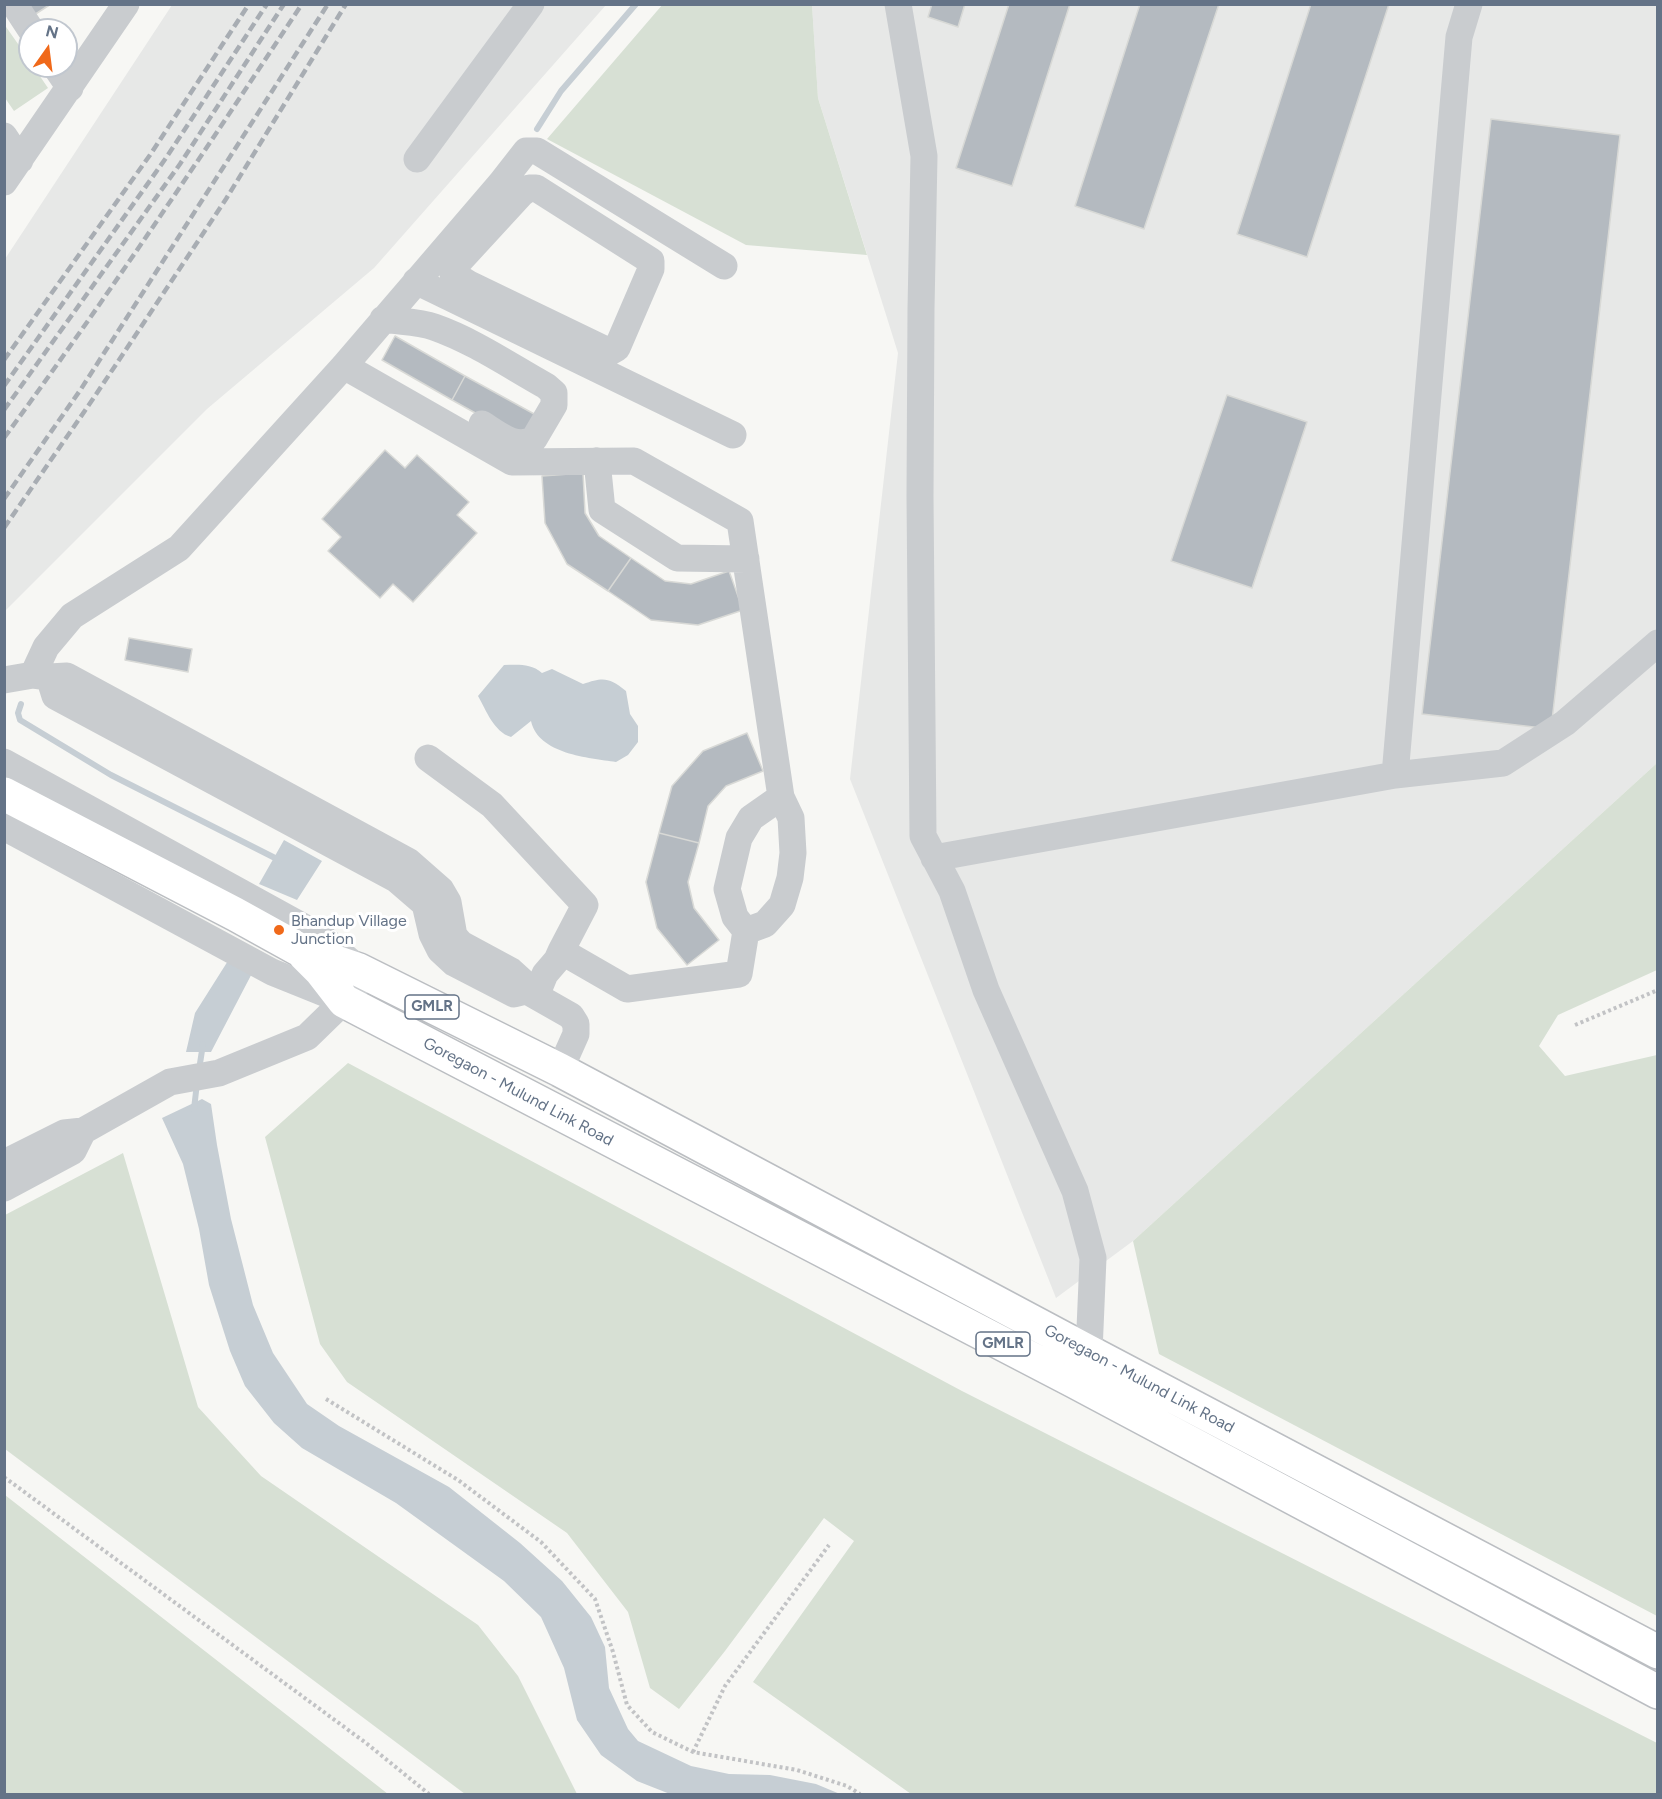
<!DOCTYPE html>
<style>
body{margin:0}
#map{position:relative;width:1662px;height:1799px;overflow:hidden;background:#f7f7f4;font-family:Figtree,sans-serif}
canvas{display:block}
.frame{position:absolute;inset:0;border:6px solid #647387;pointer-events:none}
.north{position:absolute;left:18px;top:18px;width:60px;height:60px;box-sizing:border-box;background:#fff;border:2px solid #c1c7cf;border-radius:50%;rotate:14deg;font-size:16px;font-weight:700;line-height:24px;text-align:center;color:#647387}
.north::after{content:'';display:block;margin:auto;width:21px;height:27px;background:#f0691a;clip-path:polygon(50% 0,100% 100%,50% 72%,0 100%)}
</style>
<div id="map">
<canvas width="1662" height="1799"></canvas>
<div class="frame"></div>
<div class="north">N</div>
</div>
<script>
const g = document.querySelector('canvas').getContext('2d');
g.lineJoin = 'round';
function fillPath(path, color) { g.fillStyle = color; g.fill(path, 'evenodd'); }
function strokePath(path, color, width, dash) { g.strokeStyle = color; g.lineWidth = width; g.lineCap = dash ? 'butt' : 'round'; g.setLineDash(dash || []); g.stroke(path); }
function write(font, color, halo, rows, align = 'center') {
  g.font = font + ' Figtree,sans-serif'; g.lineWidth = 6; g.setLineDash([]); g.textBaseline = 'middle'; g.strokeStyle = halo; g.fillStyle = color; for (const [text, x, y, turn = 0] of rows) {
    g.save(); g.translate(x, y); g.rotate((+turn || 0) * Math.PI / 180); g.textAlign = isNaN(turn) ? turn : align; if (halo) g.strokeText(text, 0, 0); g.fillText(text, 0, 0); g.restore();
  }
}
fillPath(new Path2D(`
 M172,5H606L374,268L207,409L5,611V259Z
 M812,5H1657V763L1133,1241L1056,1298L850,779L898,353L818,98Z`), '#e7e8e7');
fillPath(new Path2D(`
 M663,4L812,5L818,98L867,255L746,245L547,139Z
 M4,24L30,61V66H33L48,88L14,111L5,98Z
 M1657,763V970L1558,1015L1539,1046L1565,1076L1657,1055V1616L1159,1354L1133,1241Z
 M348,1063L962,1391L1657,1743V1794H911L753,1682L854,1541L824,1518L725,1651L679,1709L650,1688L628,1612L567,1533L347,1382L320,1344L265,1137Z
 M123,1153L198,1407L261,1476L478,1625L518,1676L577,1794H465L5,1449V1215Z
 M5,1495L388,1794H5Z`), '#d7e0d4');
fillPath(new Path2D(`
 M504,665C518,665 530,663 542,673L552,669L583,684C603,677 609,677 626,691L630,714L638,726V742L628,755L616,762C589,758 538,754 531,721L511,737C494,732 486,710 478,696Z
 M284,840L322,861L297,900L259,884Z
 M238,945L260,958L211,1052H186L195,1013Z
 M202,1099L211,1104L217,1145L231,1219L253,1305L273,1353L307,1404L339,1426L449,1487L520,1543L562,1581L591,1617L605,1647L609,1688L628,1729L638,1741L691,1766L729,1774L770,1775L816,1784L840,1794H670L637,1781L601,1755L577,1720L564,1668L541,1617L504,1581L396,1503L302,1448L274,1423L245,1386L230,1351L209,1285L199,1229L183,1164L162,1118Z`), '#c6ced4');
strokePath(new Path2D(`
 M537,129L561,91L636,4
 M21,704L18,713L20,720L111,775L279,860
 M199,1070L203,1044
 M194,1109L197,1083`), '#c6ced4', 6);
const building = new Path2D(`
 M28,4H51L34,15Z
 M932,4H965L958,27L928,17Z
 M1009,4H1070L1012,186L956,168Z
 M1140,4H1219L1144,229L1075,206Z
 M1311,4H1389L1307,257L1237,234Z
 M1491,119L1620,135L1551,729L1422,714Z
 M395,336L465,376L452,400L382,360Z
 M465,376L536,415L522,439L452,400Z
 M1227,395L1307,422L1252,588L1171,561Z
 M385,450L405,468L417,455L469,502L457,515L477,533L413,602L393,584L380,598L328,551L341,537L322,519Z
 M583,473L585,513L599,536L631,558L608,591L567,564L545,523L542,476Z
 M631,558L665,581L691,584L729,571L743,610L698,625L651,620L608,591Z
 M129,638L192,649L188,672L125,660Z
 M747,733L763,771L726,786L708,806L699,843L659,833L672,786L703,751Z
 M659,833L699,843L688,882L694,908L719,940L687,965L657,928L646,882Z`);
fillPath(building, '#b4bac0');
strokePath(building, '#d8d9d6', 1.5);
const major = new Path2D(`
 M4,794L235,914L300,950L359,970L560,1070L1089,1352L1658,1652
 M304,954L320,970L344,1001L1074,1381L1658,1692`);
strokePath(major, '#bbbec2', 36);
strokePath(new Path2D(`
 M1575,1025L1658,990
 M326,1399L458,1480L541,1542L595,1599L613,1652L627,1705L652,1732L693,1752L797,1770L847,1786L860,1794
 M4,1477L366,1743L429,1794
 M693,1752L725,1686L829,1545`), '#c2c3c5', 4, [3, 3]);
strokePath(new Path2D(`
 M14,4L31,30
 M898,4L924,156L921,309L920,496L923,836L952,891L986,990L1075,1191L1093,1258L1089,1352L1080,1369
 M55,66L70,88
 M4,136L20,160
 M417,159L531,4
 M4,182L126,4
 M416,281L733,435
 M469,284L453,274L452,269L521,194
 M460,302L469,284L610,352L617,348L651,269V261L536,188H529L521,194L501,183
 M383,319C400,322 418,321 434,327C474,341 510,366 546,386L554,393V405L534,439C516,450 498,434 482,424
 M344,366L512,462L634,461L740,521L781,797L791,818L793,853L790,878L782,905L765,924L746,931
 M597,461L602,510L677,558L746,559
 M33,675L46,647L72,616L179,548L344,366L501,183L526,151H537L724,266
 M49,677L55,696L396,879L425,904L432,934L440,950L454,963L514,994L526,991
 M4,680L33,675L49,677L67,676L408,861L441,890L448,902L454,936L461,944L511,971L522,981L527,991L571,1016L576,1024V1034L560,1070
 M428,758L492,805L585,905L561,951
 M4,762L322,937L355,966
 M1395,775L1459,37L1469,4
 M4,827L272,972L344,1001
 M934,858L1395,775L1503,763L1565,723L1658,643
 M536,996L545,974L557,960L561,951L627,989L739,974L746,931L735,917L727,889L739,838L751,818L781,797
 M4,1163L64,1133L83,1131L170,1082L219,1073L307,1037L344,1001L357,984
 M4,1188L73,1151L83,1131`), '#c9cccf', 27);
strokePath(major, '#fff', 33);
strokePath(new Path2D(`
 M4,360L150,155L249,4
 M4,386L166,158L267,4
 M4,410L180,164L284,4
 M4,438C108,296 205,151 302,4
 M4,499L81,389L328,4
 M4,528L95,396L226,199L346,4`), '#a8adb3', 4.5, [9, 4.5]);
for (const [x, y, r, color] of [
 [279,930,6,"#f0691a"]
]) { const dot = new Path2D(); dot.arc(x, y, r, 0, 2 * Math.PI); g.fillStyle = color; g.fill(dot); strokePath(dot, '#fff', 2); }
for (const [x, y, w] of [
 [432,1007,54],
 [1003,1344,54]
]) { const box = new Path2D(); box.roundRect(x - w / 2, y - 12, w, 24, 4.5); g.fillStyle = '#fff'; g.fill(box); strokePath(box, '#647387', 1.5); }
write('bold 15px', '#647387', null, [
 ["GMLR",432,1007],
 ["GMLR",1003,1344]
]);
write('16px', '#647387', '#fff', [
 ["Bhandup Village",291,921],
 ["Junction",291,939]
], 'left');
write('16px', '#647387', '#fff', [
 ["Goregaon - Mulund Link Road",518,1092,28],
 ["Goregaon - Mulund Link Road",1139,1379,28]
]);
</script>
